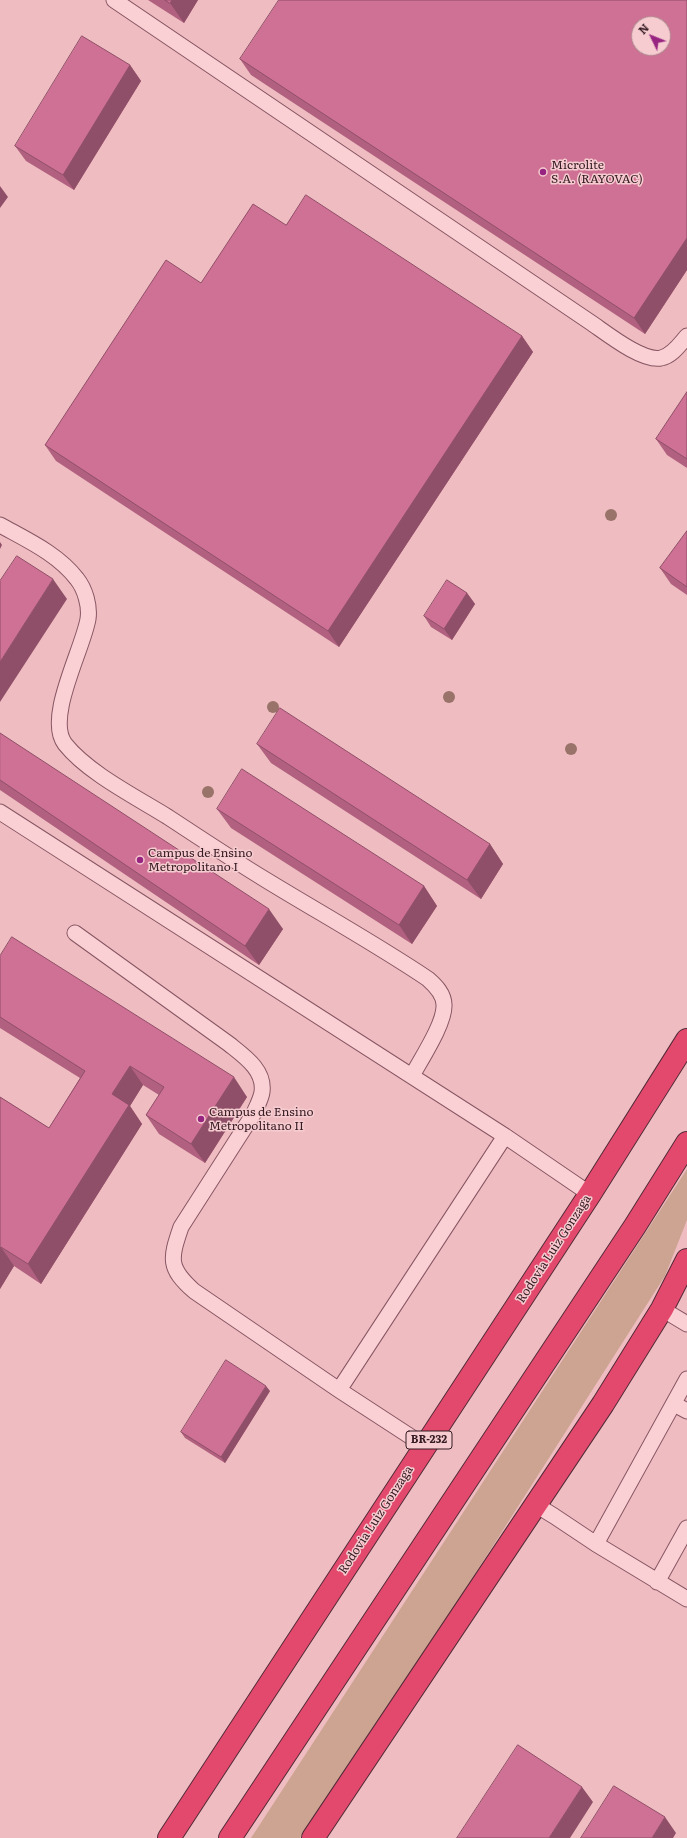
<!DOCTYPE html>
<style>
body{margin:0}
#map{position:relative;width:687px;height:1838px;overflow:hidden;background:#efbdc1;font-family:Literata,serif}
canvas{display:block}
.north{position:absolute;left:631px;top:16px;width:40px;height:40px;box-sizing:border-box;background:#f6ccd0;border:1px solid #a9858b;border-radius:50%;rotate:313deg;font-size:11px;font-weight:700;line-height:16px;text-align:center;color:#361b23}
.north::after{content:'';display:block;margin:auto;width:14px;height:18px;background:#982481;clip-path:polygon(50% 0,100% 100%,50% 72%,0 100%)}
</style>
<div id="map">
<canvas width="687" height="1838"></canvas>
<div class="north">N</div>
</div>
<script>
const g = document.querySelector('canvas').getContext('2d');
g.lineJoin = 'round';
function fillPath(path, color) { g.fillStyle = color; g.fill(path, 'evenodd'); }
function strokePath(path, color, width, dash) { g.strokeStyle = color; g.lineWidth = width; g.lineCap = dash ? 'butt' : 'round'; g.setLineDash(dash || []); g.stroke(path); }
function write(font, color, halo, rows, align = 'center') {
  g.font = font + ' Literata,serif'; g.lineWidth = 3; g.setLineDash([]); g.textBaseline = 'middle'; g.strokeStyle = halo; g.fillStyle = color; for (const [text, x, y, turn = 0] of rows) {
    g.save(); g.translate(x, y); g.rotate((+turn || 0) * Math.PI / 180); g.textAlign = isNaN(turn) ? turn : align; if (halo) g.strokeText(text, 0, 0); g.fillText(text, 0, 0); g.restore();
  }
}
fillPath(new Path2D(`
 M687,1169V1220L665,1276L410,1676L300,1838H251Z`), '#cda491');
const lane = new Path2D(`
 M114,0L590,322C605,332 642,362 661,358C672,356 680,344 687,336
 M0,525C27,540 58,554 77,579C85,589 90,606 88,619C83,649 45,718 65,744C88,773 136,797 168,817C200,838 233,860 266,880C320,913 376,944 428,979C436,986 444,994 444,1005C445,1023 421,1059 412,1076
 M0,812L505,1136L590,1194
 M75,933L229,1044C244,1056 265,1070 262,1092C261,1099 257,1106 254,1113L181,1227C170,1259 168,1268 194,1291L339,1390L425,1446
 M662,1309L687,1324
 M339,1390L505,1136
 M674,1404L687,1411
 M536,1505L554,1516L596,1544L687,1599
 M596,1544L687,1379
 M657,1582L687,1528`);
const highway = new Path2D(`
 M169,1838L590,1194L687,1040
 M230,1838L635,1226L687,1143
 M313,1838L603,1404L662,1309L687,1260`);
strokePath(lane, '#875663', 17);
strokePath(highway, '#542a38', 24);
strokePath(lane, '#fad0d4', 15);
strokePath(highway, '#e3496d', 22);
g.fillStyle = '#997369';
for (const [x, y] of [
 [611,515],
 [449,697],
 [273,707],
 [571,749],
 [208,792]
]) { g.beginPath(); g.arc(x, y, 6, 0, 2 * Math.PI); g.fill(); }
fillPath(new Path2D(`
 M148,0H198L184,23Z
 M687,0V270L645,334L251,75L240,59Z
 M130,65L141,81L74,190L26,161L15,146Z
 M201,283L522,336L533,352L339,647L56,461L45,445Z
 M687,392V468L667,455L656,439Z
 M687,531V595L671,584L660,568Z
 M467,593L475,604L452,640L431,627L424,616Z
 M0,733L283,929L259,965L0,790Z
 M257,744L490,844L503,864L481,899L271,763Z
 M217,809L424,886L437,906L412,944L231,828Z
 M0,956L247,1097L205,1163L159,1134L146,1115L159,1095L143,1085L130,1106L142,1124L41,1284L14,1266L0,1289V1097L49,1128L80,1078L0,1028Z
 M270,1391L225,1463L185,1438L181,1432Z`), '#b1617f');
fillPath(new Path2D(`
 M172,0H198L184,23L170,3Z
 M130,65L141,81L74,190L63,175Z
 M0,186L8,197L0,208Z
 M687,238V270L645,334L634,318Z
 M522,336L533,352L339,647L328,631Z
 M0,542L2,545L0,549Z
 M53,579L67,599L0,702V662Z
 M467,593L475,604L452,640L444,629Z
 M490,844L503,864L481,899L467,880Z
 M424,886L437,906L412,944L399,925Z
 M269,909L283,929L259,965L245,946Z
 M130,1066L143,1085L130,1106L142,1124L41,1284L28,1264L112,1094Z
 M234,1077L247,1097L205,1163L191,1144Z
 M1,1247L14,1266L0,1289V1248Z
 M266,1386L270,1391L225,1463L221,1457Z
 M582,1787L593,1802L570,1838H549Z
 M665,1817L676,1833L673,1838H652Z`), '#904f68');
const building = new Path2D(`
 M165,0H172L170,3Z
 M279,0H687V238L634,318L240,59ZM639,24H663V48H639Z
 M82,36L130,65L63,175L15,146Z
 M306,195L522,336L328,631L45,445L166,260L201,283L253,204L286,225Z
 M687,392V459L656,439Z
 M687,531V587L660,568Z
 M17,556L53,579L0,662V581Z
 M447,580L467,593L444,629L424,616Z
 M280,708L490,844L467,880L257,744Z
 M0,733L269,909L245,946L0,780Z
 M242,769L424,886L399,925L217,809Z
 M12,937L234,1077L191,1144L146,1115L164,1087L130,1066L112,1094L129,1105L28,1264L1,1247L0,1248V1097L49,1128L85,1071L0,1017V956Z
 M226,1360L266,1386L221,1457L181,1432Z
 M518,1745L582,1787L549,1838H457Z
 M614,1786L665,1817L652,1838H581Z`);
fillPath(building, '#ce7194');
strokePath(building, '#904f68', 1);
for (const [x, y, r, color] of [
 [543,172,4,"#982481"],
 [140,860,4,"#982481"],
 [201,1119,4,"#982481"]
]) { const dot = new Path2D(); dot.arc(x, y, r, 0, 2 * Math.PI); g.fillStyle = color; g.fill(dot); strokePath(dot, '#f6ccd0', 1.5); }
for (const [x, y, w] of [
 [429,1440,46]
]) { const box = new Path2D(); box.roundRect(x - w / 2, y - 9, w, 18, 3); g.fillStyle = '#f6ccd0'; g.fill(box); strokePath(box, '#361b23', 1); }
write('bold 11px', '#361b23', null, [
 ["BR-232",429,1440]
]);
write('12px', '#361b23', '#f6ccd0', [
 ["Microlite",551,165],
 ["S.A. (RAYOVAC)",551,179],
 ["Campus de Ensino",148,853],
 ["Metropolitano I",148,867],
 ["Campus de Ensino",209,1112],
 ["Metropolitano II",209,1126]
], 'left');
write('12px', '#361b23', '#f6ccd0', [
 ["Rodovia Luiz Gonzaga",554,1249,-57],
 ["Rodovia Luiz Gonzaga",376,1520,-57]
]);
</script>
